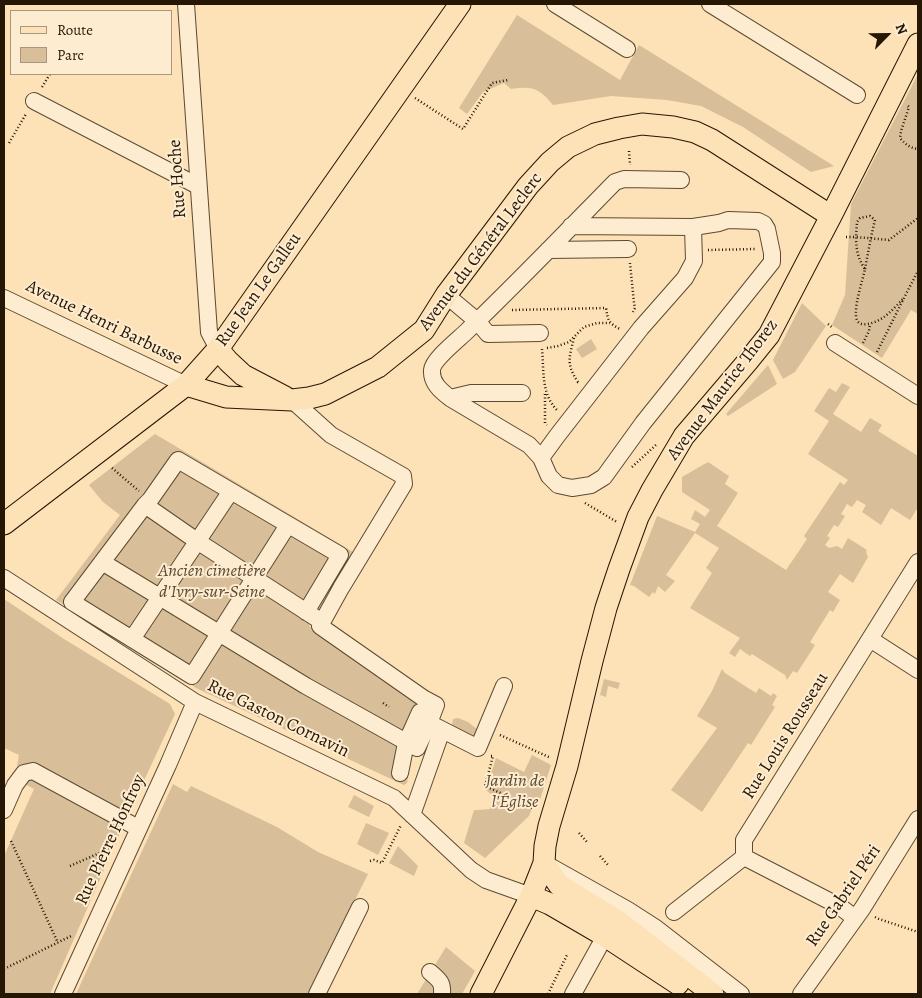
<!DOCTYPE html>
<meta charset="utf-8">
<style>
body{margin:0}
#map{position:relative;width:922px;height:998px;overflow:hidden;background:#fde1b7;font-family:Alegreya,serif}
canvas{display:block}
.frame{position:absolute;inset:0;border:5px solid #261705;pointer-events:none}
.legend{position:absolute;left:10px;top:10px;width:162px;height:65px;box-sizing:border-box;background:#feecd0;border:1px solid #a8977f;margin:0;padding:6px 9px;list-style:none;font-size:15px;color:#261705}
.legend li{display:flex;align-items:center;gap:10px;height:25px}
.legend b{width:25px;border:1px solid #a8977f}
.north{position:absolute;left:862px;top:10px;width:50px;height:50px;-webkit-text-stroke:4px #feecd0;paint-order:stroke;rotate:67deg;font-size:14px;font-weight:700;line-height:20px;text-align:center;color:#261705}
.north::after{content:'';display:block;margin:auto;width:18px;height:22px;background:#261705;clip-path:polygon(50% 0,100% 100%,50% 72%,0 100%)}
</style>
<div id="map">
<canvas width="922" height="998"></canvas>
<div class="frame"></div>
<ul class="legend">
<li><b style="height:6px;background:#fde1b7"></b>Route</li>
<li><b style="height:14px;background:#d8bf99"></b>Parc</li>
</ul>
<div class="north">N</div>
</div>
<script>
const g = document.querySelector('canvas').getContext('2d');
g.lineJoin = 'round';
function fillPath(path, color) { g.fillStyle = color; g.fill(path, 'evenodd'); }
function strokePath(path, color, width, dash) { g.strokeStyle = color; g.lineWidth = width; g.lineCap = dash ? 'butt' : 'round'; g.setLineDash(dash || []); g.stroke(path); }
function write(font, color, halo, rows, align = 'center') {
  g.font = font + ' Alegreya,serif'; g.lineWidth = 4; g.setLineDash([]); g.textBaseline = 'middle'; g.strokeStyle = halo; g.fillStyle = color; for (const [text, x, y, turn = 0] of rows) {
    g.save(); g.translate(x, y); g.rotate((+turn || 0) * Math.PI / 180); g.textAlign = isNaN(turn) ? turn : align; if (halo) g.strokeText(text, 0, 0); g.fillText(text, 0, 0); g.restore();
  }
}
fillPath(new Path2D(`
 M517,15L620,80L639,45L834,166L811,172L743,127L701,106L667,100L611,96L553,105C539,88 532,86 511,89L504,83L483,92L467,114L459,108Z
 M918,74V314L911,310L882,358L832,325L845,295L851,204Z
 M802,303L826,326L795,372L783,379L773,360Z
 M591,339L597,349L582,358L576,349Z
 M768,365L777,384L728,416L726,414Z
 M842,383L850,387L833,414L861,432L870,418L882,425L878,431L918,456V507L910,520L891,508L881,525L862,512L866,505L857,500L852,507L847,504L841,514L845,516L838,527L834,525L827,536L830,538L825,545L829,548L837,546L842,549L848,538L867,550L866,552L868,557L853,583L840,574L828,592L840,600L833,612L830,610L810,642L815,645L797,673L793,671L787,680L785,675L752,654L750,656L740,649L735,657L729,653L740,638L690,608L712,573L706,568L719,548L695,533L666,575L675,581L665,592L658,586L655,594L653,592L649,597L634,586L630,585L657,516L695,532L700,524L691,519L695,510L705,517L710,510L682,492V477L708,462L729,476L725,484L738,493L717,526L786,570L807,539L804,536L840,482L844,485L848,480L808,454L829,421L814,411L829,388L836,392Z
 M155,434L353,552L309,626L420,702L411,753L407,783L404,785L196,688L56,600L120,515L103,502L89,485Z
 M4,599L64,639L170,704L175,714L128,815L50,994H4V856L34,789L23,783L17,766L19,755L4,748Z
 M722,669L725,673L756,693L759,688L771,696L773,693L777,696L772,705L775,707L751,745L748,743L702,812L671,790L717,728L697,716L712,691Z
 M604,679L620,683L618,689L608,686L606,697L600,695Z
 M458,718L468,722L477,729L476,739L453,730L452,725L453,719Z
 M532,755L551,765L538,806L534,803L529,816L485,858L464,843L474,810H478L490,809L493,796L486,790L496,758L524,772Z
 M173,784L187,792L191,786L277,827L318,852L368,874L308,994H76Z
 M354,795L374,806L369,817L348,807Z
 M366,823L389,833L378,855L357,844Z
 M398,846L418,866L414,876L389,863Z
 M446,947L475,971L462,994H417Z`), '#d8bf99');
const minor = new Path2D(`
 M186,4L209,332L218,349
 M555,4L627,49
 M710,4L857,95
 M34,101L198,186
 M571,226L693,227L719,223L728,220L758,221L764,224L767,229L772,253V262L643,423L604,477L591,485L572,488L558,485L549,476L541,458L529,445L450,398C441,391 431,383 432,370C433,359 459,339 467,331C518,282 566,232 615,182L624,179L681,180
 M548,250L628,249
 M446,295L477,321L488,334L540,333
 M4,298L186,385
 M835,343L918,396
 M450,398L471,393H522
 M292,400L331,435L403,476L404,484L341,588L320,626L423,698L436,705L429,723
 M541,458L557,436L641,328L685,278L694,261L693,227
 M145,505L197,541L316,618
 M288,525L192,676L72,602L145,505L150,500L178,460L340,555L306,612
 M102,562L306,686L417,748L429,723L478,748L504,686
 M4,578L195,702L394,798L471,870L486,880L531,896
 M132,639L231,491
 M870,639L918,670
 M400,773L406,743L420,712
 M4,810L15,785L24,773L33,771L138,828
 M412,815L442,730
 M744,857V840L918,562
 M744,857L839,906L855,918
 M546,864L628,910L656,928L741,994
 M674,912L744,857
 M430,972C439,980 443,982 442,994
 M63,994L168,765L195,702
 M317,994L360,907
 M573,994L605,936L612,927
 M801,994L862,909L918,819`);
const major = new Path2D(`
 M218,349L228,361L243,375L285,397
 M186,385L226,397L292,400L309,398L325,394L378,367L424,330L446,295L528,186L550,162L568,147L595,134L619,128L642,124L673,127L695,132L712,140L831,216
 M4,524L186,385L218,349L460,4
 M544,863L559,885L618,921L713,994
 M531,896L550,904L605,936L678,984
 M481,994L531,896L544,863L545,846L549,826L567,766L592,661L606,608L619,569L638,517L652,490L684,436L748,361L769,335L831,216L918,44`);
strokePath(minor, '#5c4a32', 18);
strokePath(major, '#261705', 23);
strokePath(new Path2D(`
 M42,87L50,74
 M415,98L463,129L492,83L508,80
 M908,106L909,107L901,131L900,138C905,144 910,148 918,149
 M9,143L26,114
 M629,151L630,165
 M846,237H856C856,249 858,259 865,269C862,283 855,302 856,316C857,331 877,322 884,317C891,312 898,304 904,298
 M708,250L755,249
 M630,263L634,303L635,308L633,312
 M865,269C868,253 871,236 875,220L870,216L860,218L857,222L856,237L889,240L918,218
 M512,310L606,308C608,320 608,323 620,329
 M828,324L833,328
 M574,338C569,358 566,364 578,382H579
 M863,343L869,331L870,324
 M547,348L558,346L569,342L584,327L597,323H610
 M542,349C544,370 541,394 557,410
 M877,352L908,290L918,271
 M545,394V423L547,425
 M632,467L657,444
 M112,468L139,491
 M585,503L617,522
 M383,703L389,707
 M500,735L551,758
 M491,756H493L485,786L527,805L534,809
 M579,833L587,842
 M11,841L58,943
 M600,856L608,865
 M370,861L374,860L382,863L401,825
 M70,866L113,847
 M875,917L879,919L918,932
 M4,969L71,936
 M548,994L567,955`), '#261705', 2.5, [1, 2.5]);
strokePath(minor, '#feecd0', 16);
strokePath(major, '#fde1b7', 21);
write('18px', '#261705', '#feecd0', [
 ["Rue Hoche",178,179,-94],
 ["Avenue du Général Leclerc",481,252,-53],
 ["Rue Jean Le Galleu",259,290,-55],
 ["Avenue Henri Barbusse",104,323,26],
 ["Avenue Maurice Thorez",723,390,-53],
 ["Rue Gaston Cornavin",278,719,26],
 ["Rue Louis Rousseau",786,736,-58],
 ["Rue Pierre Honfroy",111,840,-65],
 ["Rue Gabriel Péri",844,896,-56]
]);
write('italic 18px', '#5b4931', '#feecd0', [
 ["Ancien cimetière",212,572],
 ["d'Ivry-sur-Seine",212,593],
 ["Jardin de",515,782],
 ["l'Église",515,803]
]);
</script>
